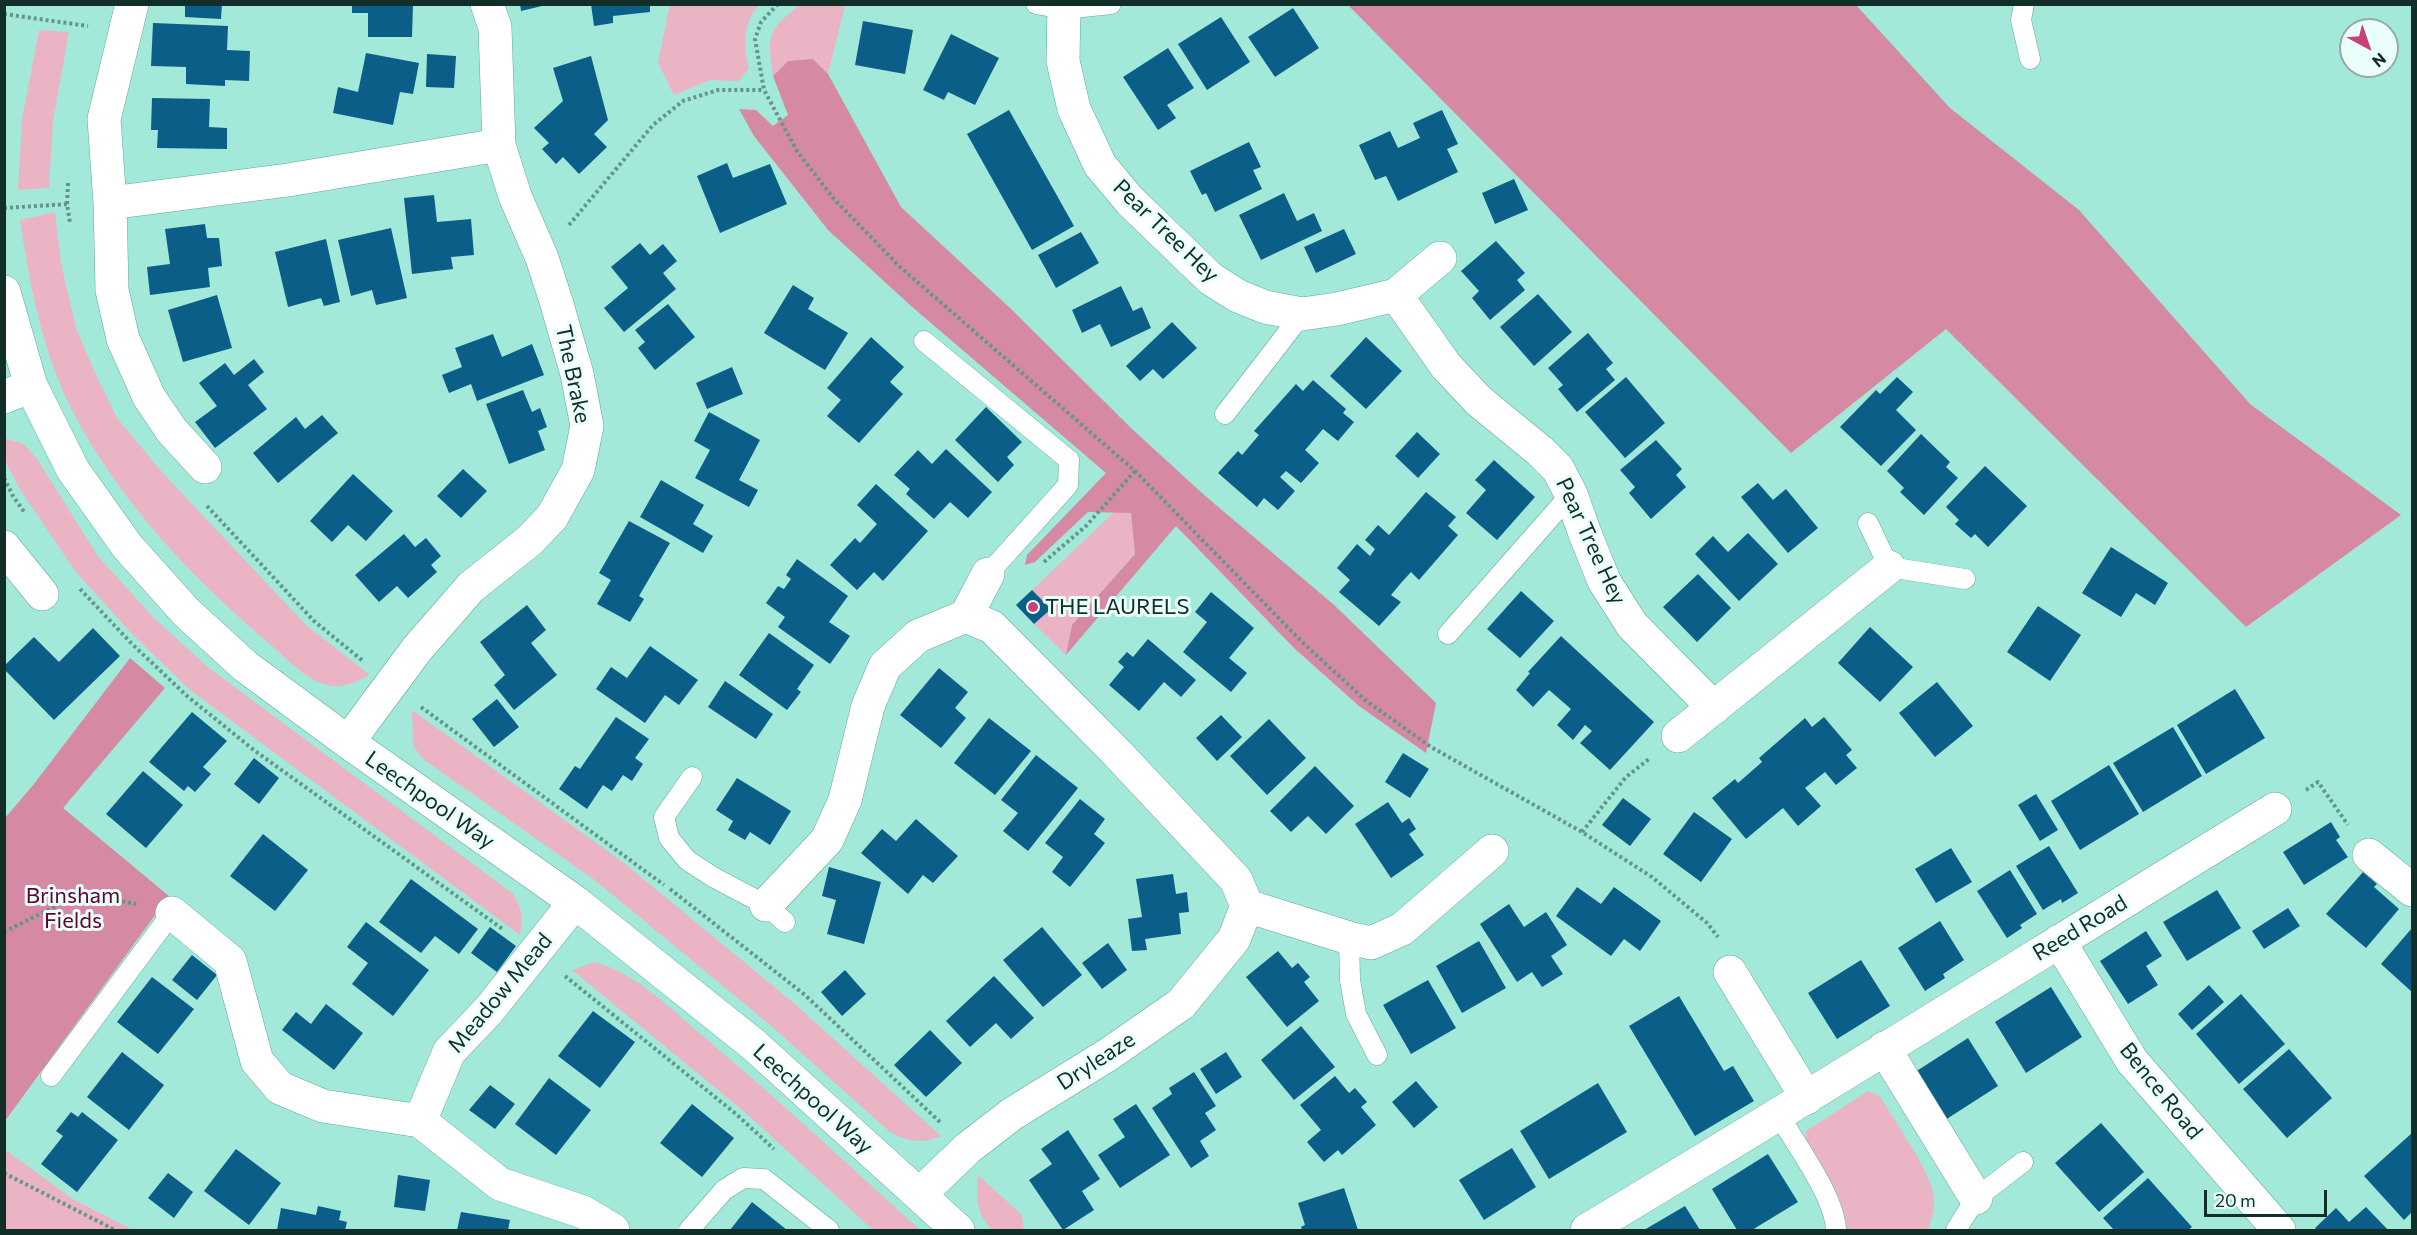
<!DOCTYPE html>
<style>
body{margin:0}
#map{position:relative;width:2417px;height:1235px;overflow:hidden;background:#a3e9d9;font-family:Commissioner,sans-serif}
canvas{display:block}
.frame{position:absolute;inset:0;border:6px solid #112e28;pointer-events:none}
.north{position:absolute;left:2339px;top:18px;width:60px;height:60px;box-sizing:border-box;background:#ebfffa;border:2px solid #94aba6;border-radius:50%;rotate:140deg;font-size:16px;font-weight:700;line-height:24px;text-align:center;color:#112e28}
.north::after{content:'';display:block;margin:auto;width:21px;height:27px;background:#ca407a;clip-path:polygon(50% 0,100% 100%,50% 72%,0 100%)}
.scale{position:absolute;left:2204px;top:1190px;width:123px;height:27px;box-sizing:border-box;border:3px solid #112e28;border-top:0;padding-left:8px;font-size:18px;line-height:21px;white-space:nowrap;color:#112e28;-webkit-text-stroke:4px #ebfffa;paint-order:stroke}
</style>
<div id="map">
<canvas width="2417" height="1235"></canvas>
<div class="frame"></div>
<div class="north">N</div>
<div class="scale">20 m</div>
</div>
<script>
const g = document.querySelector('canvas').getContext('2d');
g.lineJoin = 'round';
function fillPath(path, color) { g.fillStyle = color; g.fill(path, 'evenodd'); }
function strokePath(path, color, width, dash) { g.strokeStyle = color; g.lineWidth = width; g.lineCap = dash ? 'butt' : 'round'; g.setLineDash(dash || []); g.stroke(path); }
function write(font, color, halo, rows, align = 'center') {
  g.font = font + ' Commissioner,sans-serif'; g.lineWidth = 6; g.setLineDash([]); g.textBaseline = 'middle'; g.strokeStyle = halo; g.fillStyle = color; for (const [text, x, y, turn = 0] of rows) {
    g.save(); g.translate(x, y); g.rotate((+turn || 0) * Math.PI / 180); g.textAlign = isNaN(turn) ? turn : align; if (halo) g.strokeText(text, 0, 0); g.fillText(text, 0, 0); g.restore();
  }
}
fillPath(new Path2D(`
 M670,4L760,5C743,19 743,48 749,68L739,81L711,80L674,95L658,63Z
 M800,5H845L828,74L813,59L788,61L773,76C767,35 767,30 800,5Z
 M39,30L69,32L53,121L49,188L18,190L22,119Z
 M55,212L61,263L76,328L97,377L117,418L162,472L306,625L370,675C356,682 343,689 327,685C306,680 288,660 272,646C193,579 121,504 73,412C42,351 30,286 20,220Z
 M4,438L24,444L38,460L97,555L153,617L208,667L512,893C522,907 524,918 520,935L190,690L133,635L75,571L21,491L5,461Z
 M1114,512L1131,513L1135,554L1072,625L1066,655L1034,624L1051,608L1032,590Z
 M412,710L624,863L795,1004L941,1136C921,1144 909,1142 890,1132L770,1025L596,881L423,759L413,746Z
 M595,962C640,975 674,1012 710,1042C782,1103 851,1167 920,1230H873L746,1113L572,970Z
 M1868,1091L1880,1096C1894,1121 1933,1173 1934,1199C1935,1210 1931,1220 1928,1230H1847C1844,1196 1822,1168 1806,1139V1131Z
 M4,1149L73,1199L133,1230H5Z
 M978,1175L1022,1215L1024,1230H993C976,1214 976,1198 978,1175Z`), '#ebb4c5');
fillPath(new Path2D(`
 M1348,5H1856L1950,108L2079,210L2250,404L2401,515L2246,627L1946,329L1791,453Z
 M813,59L828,74L901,207L1009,307L1131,428L1203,494L1333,604L1436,703L1426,753L1359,706L1294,648L1176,526L1066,655L1072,625L1135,554L1131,513L1088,512L1035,562L1025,565L1027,555L1106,473L910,305L828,230L754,136L739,109L756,110L773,126L788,115L773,76L788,61Z
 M130,658L165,688L63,808L169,896L5,1121V818L34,784Z`), '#d689a3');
fillPath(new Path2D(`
 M185,4H222L221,19L185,17Z
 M352,4H413L412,37H368V13H352Z
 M520,4H546V5L521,11Z
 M591,4H650V12L613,16V23L594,26Z
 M1293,8L1319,48L1275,77L1248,37Z
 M1221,17L1250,62L1207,90L1178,44Z
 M863,21L913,30L905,74L855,65Z
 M153,23L228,26L227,50L250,51L249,81L225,80V86L186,84V67L151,66Z
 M951,34L999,58L975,105L948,92L944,100L923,90Z
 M1168,48L1194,88L1167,105L1176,118L1158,130L1123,77Z
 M366,53L419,63L413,94L400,92L393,125L333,113L338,87L358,92Z
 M427,54L456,56L454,88L426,87Z
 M591,56L608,120L594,134L607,147L579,174L563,157L556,164L542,149L549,143L534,128L563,101L553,68Z
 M152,98L210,99L209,127L227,128V149L157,148L158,130H151Z
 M1009,110L1074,226L1032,250L967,134Z
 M1442,110L1458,144L1447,149L1458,172L1398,201L1386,176L1375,180L1359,145L1390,131L1398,148L1420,138L1413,123Z
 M1249,142L1261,167L1253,170L1262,189L1215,212L1206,193L1202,195L1190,171Z
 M727,163L733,178L770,164L787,204L720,233L697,176Z
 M1514,179L1528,210L1495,224L1482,193Z
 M1284,193L1297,221L1314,213L1322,231L1261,260L1239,215Z
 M434,195L437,222L471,219L474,255L451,257L453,269L412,274L404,198Z
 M205,224L207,238H219L222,266L208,268L210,287L150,295L147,267L170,264L165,229Z
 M391,228L407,298L376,305L372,290L351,296L338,240Z
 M1344,229L1356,254L1316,273L1304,247Z
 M1081,232L1099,263L1056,288L1038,255Z
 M326,239L340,302L324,306L321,298L288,307L275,252Z
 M1496,241L1525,273L1517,280L1525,290L1490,320L1472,298L1479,291L1461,271Z
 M640,243L650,255L663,244L677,261L663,273L676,289L624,332L604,308L628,288L611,267Z
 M793,285L814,298L808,309L848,333L825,370L764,333Z
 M1121,286L1133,311L1142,307L1151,328L1111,347L1100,324L1082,333L1072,310Z
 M1538,294L1572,332L1534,366L1500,327Z
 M217,295L232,348L183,362L168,310Z
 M668,304L695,337L655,370L638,348L645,342L635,330Z
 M1172,322L1197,348L1163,379L1153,369L1140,381L1126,366Z
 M1588,333L1613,363L1606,369L1615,380L1577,412L1558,389L1563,385L1548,368Z
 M493,334L502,357L532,344L544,375L477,401L471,384L449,393L442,375L462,367L455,348Z
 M871,337L904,367L890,382L903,394L859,443L827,416L841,400L827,388Z
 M1366,337L1402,371L1366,409L1330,376Z
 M254,359L264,372L248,385L267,409L215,448L195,422L217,406L199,383L225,363L234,375Z
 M732,367L743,394L707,409L696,383Z
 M1626,377L1665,423L1625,458L1585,412Z
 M1897,377L1913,392L1896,410L1916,430L1881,466L1840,427L1876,390L1880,394Z
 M1313,380L1346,409L1343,413L1354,422L1338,441L1323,429L1305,450L1319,463L1301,483L1286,471L1280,477L1295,491L1278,510L1264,498L1257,507L1218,473L1238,451L1242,455L1259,435L1254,431L1296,384L1303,391Z
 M523,390L532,412L540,408L547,427L538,431L545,450L509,464L486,404Z
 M986,407L1022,442L1007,457L1014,465L998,482L955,440Z
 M709,412L760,440L739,480L758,490L749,507L695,478L710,450L694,441Z
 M322,415L338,433L278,483L253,453L296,417L305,429Z
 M1417,432L1440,454L1418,478L1395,456Z
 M1921,434L1950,462L1946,467L1958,478L1924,515L1900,492L1904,488L1887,471Z
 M1656,440L1682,469L1676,475L1686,487L1651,519L1629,493L1635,487L1620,470Z
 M946,449L992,492L968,518L950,502L934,519L906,494L910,489L894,475L918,450L932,464Z
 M1494,460L1535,497L1497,540L1466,513L1486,490L1475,480Z
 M1985,466L2027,506L1988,547L1975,534L1971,538L1955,524L1959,520L1946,507Z
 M463,469L487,491L461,518L437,496Z
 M353,474L393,511L366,541L348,525L332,542L310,521Z
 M661,480L704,505L693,524L713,536L703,553L640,517Z
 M1758,483L1773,500L1786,489L1818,528L1788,553L1741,497Z
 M876,484L928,531L883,581L874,572L857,590L830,565L855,538L860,543L877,524L857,505Z
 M1426,492L1456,517L1448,526L1458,535L1419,580L1411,572L1401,583L1391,595L1401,602L1379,626L1339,592L1350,580L1337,568L1357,544L1370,556L1375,549L1365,540L1378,525L1389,535Z
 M629,521L670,543L639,596L644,599L630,622L597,604L611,580L599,573Z
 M1748,533L1778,564L1739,601L1695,554L1713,536L1728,552Z
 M404,534L415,547L426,538L441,556L431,565L437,572L408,598L397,586L379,602L355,575Z
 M2111,547L2168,583L2155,605L2136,593L2121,617L2082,593Z
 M797,559L848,596L829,622L850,636L830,664L778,627L785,617L766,603L778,586L784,589L791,579L786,575Z
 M1698,574L1731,608L1697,642L1663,607Z
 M1032,590L1051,609L1034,624L1016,605Z
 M1521,591L1554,621L1520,658L1487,629Z
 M1211,592L1254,628L1229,658L1247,673L1231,692L1183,652L1207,622L1195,612Z
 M527,605L546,630L531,643L557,675L514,710L494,685L505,675L480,642Z
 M2038,606L2081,635L2050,681L2007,652Z
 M1870,627L1913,667L1880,702L1838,663Z
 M93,628L120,656L54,720L4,669V666L34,637L59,662Z
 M769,633L814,665L797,689L801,692L787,710L739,675Z
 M1561,636L1654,722L1610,770L1580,743L1592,731L1585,725L1573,740L1557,725L1571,709L1549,690L1533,707L1516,690L1530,673L1528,672Z
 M1148,639L1196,680L1181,697L1164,682L1139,711L1109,685L1124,667L1118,662L1127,652L1133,657Z
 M650,646L698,680L679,705L665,695L645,723L596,689L611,667L627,678Z
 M939,668L968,692L955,708L966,718L941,748L900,715Z
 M725,681L773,714L756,739L708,707Z
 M1937,682L1973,726L1935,757L1899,713Z
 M2235,689L2265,738L2206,774L2177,725Z
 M497,699L519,727L494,747L472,719Z
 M192,712L227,741L203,767L211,774L195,792L188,786L184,791L149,762Z
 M1221,715L1242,737L1217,761L1196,738Z
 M616,717L649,739L635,758L643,764L632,781L623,775L612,791L603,785L587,809L559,789L575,766L580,769Z
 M1824,717L1852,750L1846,755L1857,768L1836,785L1825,772L1805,788L1821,806L1798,826L1783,808L1746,839L1712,798L1735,779L1738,783L1762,762L1759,758L1805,718L1812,727Z
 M989,718L1031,751L995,795L954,763Z
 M1269,719L1306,758L1267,795L1230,756Z
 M2173,727L2202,776L2143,812L2113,763Z
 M1403,753L1429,769L1410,798L1385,782Z
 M1036,755L1078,788L1028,851L1003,831L1018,813L1001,800Z
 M254,758L279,778L259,804L234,784Z
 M2109,765L2139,814L2080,850L2051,801Z
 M1315,766L1354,806L1326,834L1308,816L1291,832L1270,811Z
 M143,771L183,805L146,848L106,814Z
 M737,778L791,811L770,845L750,832L745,840L728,830L733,821L716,810Z
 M2036,794L2058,830L2040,841L2018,805Z
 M1623,798L1651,819L1630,846L1602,825Z
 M1080,799L1105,819L1094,834L1105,843L1070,887L1052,872L1063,857L1045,843Z
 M1388,802L1402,823L1409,818L1416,829L1409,834L1424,855L1391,878L1355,824Z
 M1694,812L1732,839L1701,882L1663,854Z
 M916,819L958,856L933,883L923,875L908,894L861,853L882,829L896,841Z
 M2331,822L2340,837L2336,840L2348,857L2304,885L2283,852Z
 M263,834L308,870L275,911L230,876Z
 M2049,846L2078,893L2062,903L2061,899L2043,910L2016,866Z
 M1951,848L1972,882L1936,903L1915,869Z
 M829,867L881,882L864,944L827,934L836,900L822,896Z
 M2010,870L2037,914L2020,925L2022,928L2007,938L1977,891Z
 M2363,872L2377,884L2374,887L2399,909L2366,948L2326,914Z
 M1173,874L1176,894L1187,892L1189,912L1179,913L1181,934L1145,939L1147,950L1132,951L1128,919L1142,917L1136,879Z
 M411,879L478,929L459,954L435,936L421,953L379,922Z
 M1577,887L1601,904L1614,887L1661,921L1640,951L1624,939L1611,956L1556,916Z
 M2217,890L2241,928L2187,961L2163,922Z
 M1509,904L1524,927L1546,912L1567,945L1551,956L1563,974L1542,987L1532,972L1517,982L1480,924Z
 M2288,908L2300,926L2264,949L2252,931Z
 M1940,921L1964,960L1943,974L1945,978L1925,991L1898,948Z
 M366,922L429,970L393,1016L352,984L368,963L347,947Z
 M490,927L516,946L497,972L471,953Z
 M1042,927L1082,975L1043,1007L1003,960Z
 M2412,928V992L2381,964Z
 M2146,931L2162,956L2146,966L2158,985L2128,1004L2100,961Z
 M1479,941L1506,988L1462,1013L1436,966Z
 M1108,943L1127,970L1102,989L1082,963Z
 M1278,951L1292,968L1298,963L1310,977L1304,982L1319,1001L1287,1027L1246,977Z
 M192,955L217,975L197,1000L172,980Z
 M1861,960L1890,1006L1837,1039L1808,993Z
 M845,970L866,994L842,1016L821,992Z
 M994,976L1034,1018L1011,1039L996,1023L970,1047L946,1021Z
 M152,977L194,1009L158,1054L117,1022Z
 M1428,980L1456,1028L1411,1054L1383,1005Z
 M2209,985L2224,1002L2192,1030L2178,1014Z
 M2051,987L2082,1037L2026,1073L1995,1022Z
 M2241,994L2285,1044L2239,1084L2196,1034Z
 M1679,996L1724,1071L1733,1066L1754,1101L1695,1136L1629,1026Z
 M326,1004L363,1033L334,1070L282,1030L296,1012L311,1024Z
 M593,1011L635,1042L600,1088L558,1056Z
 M1301,1026L1335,1067L1294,1100L1261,1060Z
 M930,1030L962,1063L926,1097L894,1065Z
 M1968,1038L1998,1086L1942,1122L1912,1074Z
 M2289,1049L2332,1098L2287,1138L2243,1089Z
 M122,1052L164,1085L129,1130L87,1097Z
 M1226,1052L1242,1077L1216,1094L1200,1069Z
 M1194,1072L1216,1106L1205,1113L1216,1130L1200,1141L1209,1156L1191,1168L1152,1108L1172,1094L1169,1088Z
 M1335,1076L1349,1093L1355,1088L1367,1102L1361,1107L1376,1125L1342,1155L1338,1150L1324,1162L1307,1142L1321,1130L1300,1105Z
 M549,1078L591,1110L556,1155L515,1124Z
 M1416,1081L1438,1107L1414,1128L1392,1102Z
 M1598,1083L1627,1132L1549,1179L1520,1131Z
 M490,1085L515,1104L495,1129L469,1110Z
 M692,1104L734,1138L702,1177L660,1143Z
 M1136,1104L1170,1155L1120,1188L1098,1155L1125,1137L1113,1119Z
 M71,1112L78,1117L82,1112L118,1140L77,1192L41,1164L63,1136L56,1131Z
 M2101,1123L2144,1172L2099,1212L2055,1163Z
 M1068,1130L1100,1179L1082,1191L1094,1210L1063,1230L1029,1180L1052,1164L1041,1149Z
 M2412,1133V1212L2404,1220L2364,1176Z
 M1512,1148L1536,1187L1484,1220L1459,1180Z
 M236,1149L281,1183L249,1225L204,1191Z
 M1768,1154L1798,1202L1752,1230H1737L1712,1189Z
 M168,1173L193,1192L174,1218L148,1198Z
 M398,1175L430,1180L425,1211L394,1207Z
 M2148,1178L2192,1227L2188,1230H2114L2103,1218Z
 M1344,1188L1358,1230H1302L1301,1227L1305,1225L1298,1203Z
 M752,1202L787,1230H730Z
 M318,1206L341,1211L339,1220L347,1222L345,1230H277L281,1208L316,1215Z
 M1685,1206L1700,1230H1644L1656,1223Z
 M2366,1207L2388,1230H2317L2315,1228L2336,1208L2349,1222Z
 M461,1212L510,1220L508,1230H457Z`), '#0a5e88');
const lane = new Path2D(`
 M1036,4L1064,9L1111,4
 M2024,4L2021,20L2030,59
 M924,341L1069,460L1068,485L988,574
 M1225,414L1302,314
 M1868,523L1889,567L1965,579
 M1448,634L1571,494
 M692,777L664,817L669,838L687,860L713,877L766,905L785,922
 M1349,938L1350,980L1356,1014L1377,1055
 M51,1076L172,913
 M1779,1115C1796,1145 1835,1197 1836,1230
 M689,1230L724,1190L743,1178L764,1179L829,1230
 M1956,1230L1976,1198L2023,1162`);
const street = new Path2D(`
 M132,4L104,119L110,203L112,290L123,339L149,397L172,431L205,467
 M1064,4L1063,61L1074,109L1100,165L1130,201L1211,279L1238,296L1265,307L1302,314L1337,309L1396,295L1440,258
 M110,203L288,180L499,145
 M4,292L31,386L73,470L127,546L186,612L245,666L348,742L575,902L754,1045L958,1230
 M1396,295L1446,366L1479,401L1540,451L1558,469L1571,494L1584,531L1604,581L1632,625L1714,708
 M4,397L31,386
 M4,547L42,594
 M1678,736L1889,567
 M348,742L417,649L471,587L529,541L552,517L578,470L587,426L577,374L556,301L542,258L515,196L499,145L495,27L487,4
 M2369,855L2412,890
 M766,905L827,840L845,800L868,706L885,666L918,636L966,616L988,574
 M1247,906L1349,938L1371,943L1402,929L1492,851
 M172,913L230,961L257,1061L280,1088L323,1106L420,1121L500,1184L583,1212L613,1230
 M2059,941L2132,1061L2279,1230
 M1730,972L1807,1098
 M1884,1048L1976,1198
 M420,1121L449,1052L489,1010L575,902
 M920,1194L968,1148L1012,1114L1109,1054L1181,1004L1234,939L1247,906L1236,880L1117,753L992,627L966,616
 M1587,1230C1818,1092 2046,949 2275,809`);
strokePath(lane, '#63a899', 21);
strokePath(street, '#63a899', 34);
strokePath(new Path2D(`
 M778,4L761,22L755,39L764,90L797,151L834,199L900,267L1135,471L1301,641L1365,700L1431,747L1582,832L1652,877L1707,923L1718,937
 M4,14L88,26
 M68,183L67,204L70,223
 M4,208L68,204
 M569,225L653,125L683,101L718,90H764
 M4,478L13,496L25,513
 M207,506L314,621L363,661
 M1044,562L1086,526L1135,471
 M80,589L132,644L187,696L255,751L504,930
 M421,707L664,885
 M2306,790L2318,782L2348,825
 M1582,832L1626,777L1649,759
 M670,889L805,995L941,1123
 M4,932L70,899L116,900L136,904
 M565,976L736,1114L774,1149
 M4,1173L115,1230`), '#62968a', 4, [3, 3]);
strokePath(lane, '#fff', 20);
strokePath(street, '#fff', 33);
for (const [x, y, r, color] of [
 [1033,607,6,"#ca407a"]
]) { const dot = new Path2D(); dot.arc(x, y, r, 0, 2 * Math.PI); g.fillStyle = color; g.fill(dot); strokePath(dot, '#ebfffa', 2); }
write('22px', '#112e28', '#ebfffa', [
 ["Pear Tree Hey",1166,231,44],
 ["The Brake",573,374,78],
 ["Pear Tree Hey",1591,541,65],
 ["Leechpool Way",430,800,35],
 ["Reed Road",2080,928,-31],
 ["Meadow Mead",500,993,-50],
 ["Dryleaze",1096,1061,-33],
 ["Bence Road",2161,1091,51],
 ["Leechpool Way",813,1099,42]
]);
write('22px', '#112e28', '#ebfffa', [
 ["THE LAURELS",1045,607]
], 'left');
write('22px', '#610132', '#ebfffa', [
 ["Brinsham",73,896],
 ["Fields",73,921]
]);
</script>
